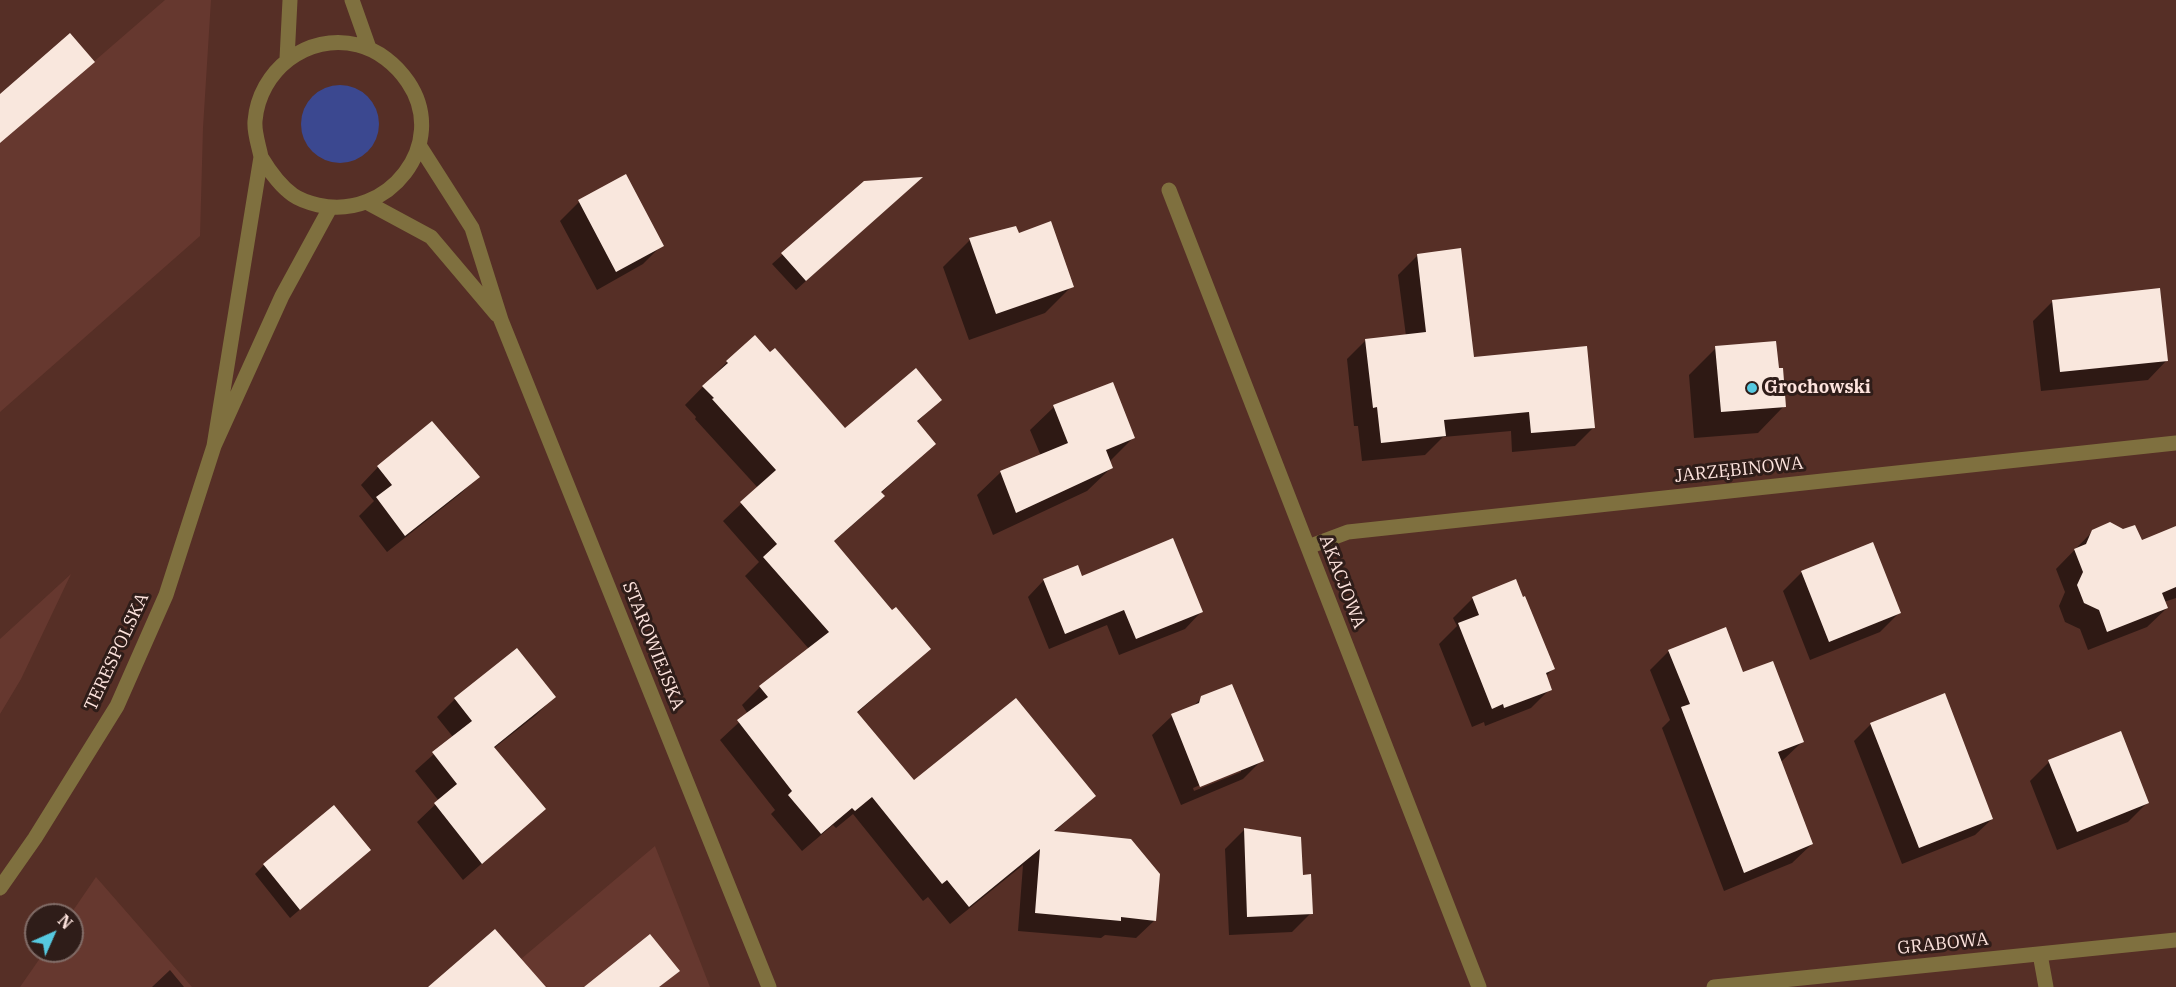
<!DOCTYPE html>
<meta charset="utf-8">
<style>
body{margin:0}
#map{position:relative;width:2176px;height:987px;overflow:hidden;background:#562f26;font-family:"IBM Plex Serif",serif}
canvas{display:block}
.north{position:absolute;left:24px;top:903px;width:60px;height:60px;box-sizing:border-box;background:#2f1d19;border:2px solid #816c67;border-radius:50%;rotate:45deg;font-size:16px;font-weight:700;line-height:24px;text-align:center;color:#fde3dd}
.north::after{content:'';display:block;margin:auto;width:21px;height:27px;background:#56c9e0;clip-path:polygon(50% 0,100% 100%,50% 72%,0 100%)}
</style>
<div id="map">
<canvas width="2176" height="987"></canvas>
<div class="north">N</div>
</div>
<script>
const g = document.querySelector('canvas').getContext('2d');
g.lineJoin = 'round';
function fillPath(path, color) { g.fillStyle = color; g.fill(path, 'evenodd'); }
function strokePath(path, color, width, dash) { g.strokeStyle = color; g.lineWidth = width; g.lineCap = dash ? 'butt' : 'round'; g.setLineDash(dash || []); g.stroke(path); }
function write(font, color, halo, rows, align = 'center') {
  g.font = font + ' "IBM Plex Serif",serif'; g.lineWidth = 6; g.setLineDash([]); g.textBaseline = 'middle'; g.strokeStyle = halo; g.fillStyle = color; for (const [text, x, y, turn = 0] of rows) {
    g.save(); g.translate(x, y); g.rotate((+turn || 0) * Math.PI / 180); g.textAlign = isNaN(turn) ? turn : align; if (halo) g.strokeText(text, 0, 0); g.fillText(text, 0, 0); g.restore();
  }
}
fillPath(new Path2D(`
 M165,0H211L203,128L200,236L0,412V143Z
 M71,574L21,679L0,714V639Z
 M655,846L710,987H491L521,959Z
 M96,877L192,987H20L45,951H72V915H70Z`), '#66382f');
fillPath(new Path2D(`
 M301 124a39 39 0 1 1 78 0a39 39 0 1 1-78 0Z`), '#3b4890');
fillPath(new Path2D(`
 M625,176L662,245L643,264L597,290L560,221L579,202Z
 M864,182L911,186L796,290L772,264Z
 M1018,234L1072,286L1045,313L969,340L943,267L970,240Z
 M1418,255L1472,359L1594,427L1575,446L1512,452L1511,431L1443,437L1425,455L1362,461L1358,426H1354L1347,359L1366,340L1406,336L1398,275Z
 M2052,302L2167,360L2148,380L2041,391L2033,321Z
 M755,337L845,431L940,399L916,423L934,444L880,494L883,496L865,514L833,542L892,612L929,649L857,713L913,782L1094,796L1054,832L1155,920L1136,938L1105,935L1101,938L1018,931L1023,865L950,924L928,897L923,901L853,814L836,828L833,825L802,851L771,814L775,810L720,740L748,714L742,705L760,687L809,649L745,576L759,562L723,521L758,488L695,419L696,417L685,405L727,362Z
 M1716,348L1784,406L1758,433L1694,438L1689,375Z
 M1054,407L1133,438L1110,461L1111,468L1087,491L993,535L977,495L1001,472L1041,456L1030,430Z
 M378,467L478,477L460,494L387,552L359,516L374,501L361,485Z
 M2176,527V598L2164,602L2167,608L2147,627L2088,650L2080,629L2065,622L2059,606L2065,592L2056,569L2093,531L2141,542Z
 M1802,572L1899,613L1880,632L1810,660L1783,591Z
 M1081,577L1201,612L1185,629L1119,655L1107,625L1049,649L1028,597L1044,580Z
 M1516,581L1553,669L1546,676L1550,689L1531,708L1485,726L1484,722L1472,727L1439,644L1457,626L1453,618L1472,599Z
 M517,650L554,697L536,715L493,749L544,809L463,880L417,822L439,801L415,771L453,737L437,717L455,699Z
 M1669,651L1742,674L1802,742L1781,762L1812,844L1792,863L1724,891L1662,728L1670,720L1650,670Z
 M1202,698L1262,760L1243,779L1181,805L1152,735L1172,716L1192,707ZM1241,768V772L1194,791L1193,788Z
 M1871,724L1992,819L1975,835L1902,864L1854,741Z
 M2049,762L2147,803L2128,822L2057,850L2030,781Z
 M1244,830L1311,913L1292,932L1229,935L1225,849Z
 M369,850L290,918L255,874L264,865Z
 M170,970L184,987H152Z`), '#0007');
fillPath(new Path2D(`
 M70,33L95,62L0,143V94Z
 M626,174L664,246L616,272L578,200Z
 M923,177L806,281L781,253L864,181Z
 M1051,221L1074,287L996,314L969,238L1016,226L1019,233Z
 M1461,248L1474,357L1587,346L1595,428L1531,433L1529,412L1444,420L1446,436L1381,443L1377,407L1373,408L1365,339L1426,332L1417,254Z
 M2160,288L2168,361L2060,372L2052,300Z
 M755,335L770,352L775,348L845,428L916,368L942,400L917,421L936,444L881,492L885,496L834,541L892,610L896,607L931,649L857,712L914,780L1016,698L1096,796L1054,831L1131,839L1160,874L1156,921L1121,917V921L1035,913L1040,849L969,907L947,880L942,884L872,797L855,811L852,808L821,834L788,795L792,791L737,720L768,697L759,686L829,632L763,557L777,544L740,502L776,470L712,399L714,398L702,386L728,363L726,361Z
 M1776,341L1779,368H1783L1786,407L1721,412L1715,346Z
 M1113,382L1135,438L1106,450L1113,468L1016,513L1000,471L1068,443L1053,405Z
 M432,421L480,477L405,536L376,497L392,485L377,466Z
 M2110,522L2123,529L2135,525L2142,540L2176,526V587L2162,593L2168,608L2107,632L2099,610L2084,603L2077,585L2083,572L2074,549L2086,544L2092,530Z
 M1173,538L1203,612L1136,639L1124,610L1065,634L1043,579L1078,565L1082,576Z
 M1873,542L1901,613L1829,642L1801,571Z
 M1516,579L1523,597L1525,596L1555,669L1546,673L1552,690L1504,708L1503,704L1492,709L1458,623L1479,615L1472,597Z
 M1726,627L1743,672L1773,661L1804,742L1778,752L1813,844L1744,873L1681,707L1690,704L1668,650Z
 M517,648L556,697L494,747L546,809L482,864L434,803L457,784L432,752L472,721L454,698Z
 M1232,684L1264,761L1200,787L1171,714L1199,703L1201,696Z
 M1945,693L1993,819L1919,848L1870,723Z
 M2121,731L2149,803L2077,832L2048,760Z
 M334,805L371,850L300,910L263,864Z
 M1244,828L1301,837L1303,875L1311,874L1313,914L1247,917Z
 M495,929L546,987H428Z
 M650,934L680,971L659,987H584Z`), '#f9e7dd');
strokePath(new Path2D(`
 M352,0L369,48
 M287,59L290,0
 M419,145L472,228L501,320L769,987
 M1169,190L1479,987
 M368,203L431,237L497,315
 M214,446L261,157C259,146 254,133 255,121C259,71 307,32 358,45C378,50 396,64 408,82C450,144 388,221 318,205C310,203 300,200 293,195C279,185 270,172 261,157
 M1308,547L1348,532L2176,443
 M0,888L35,838L117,706L166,595L214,446L282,296L330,208
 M2040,954L2046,987
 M1714,987L2176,940`), '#7f703f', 15);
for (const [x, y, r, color] of [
 [1752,388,6,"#56c9e0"]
]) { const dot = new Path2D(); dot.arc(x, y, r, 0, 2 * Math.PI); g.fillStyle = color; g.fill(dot); strokePath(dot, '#2f1d19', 2); }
write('bold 18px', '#fde3dd', '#2f1d19', [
 ["Grochowski",1764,388]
], 'left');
write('18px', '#fde3dd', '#2f1d19', [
 ["JARZĘBINOWA",1739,470,-6],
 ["AKACJOWA",1342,582,69],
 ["STAROWIEJSKA",653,646,68],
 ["TERESPOLSKA",117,652,-65],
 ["GRABOWA",1943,944,-6]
]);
</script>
